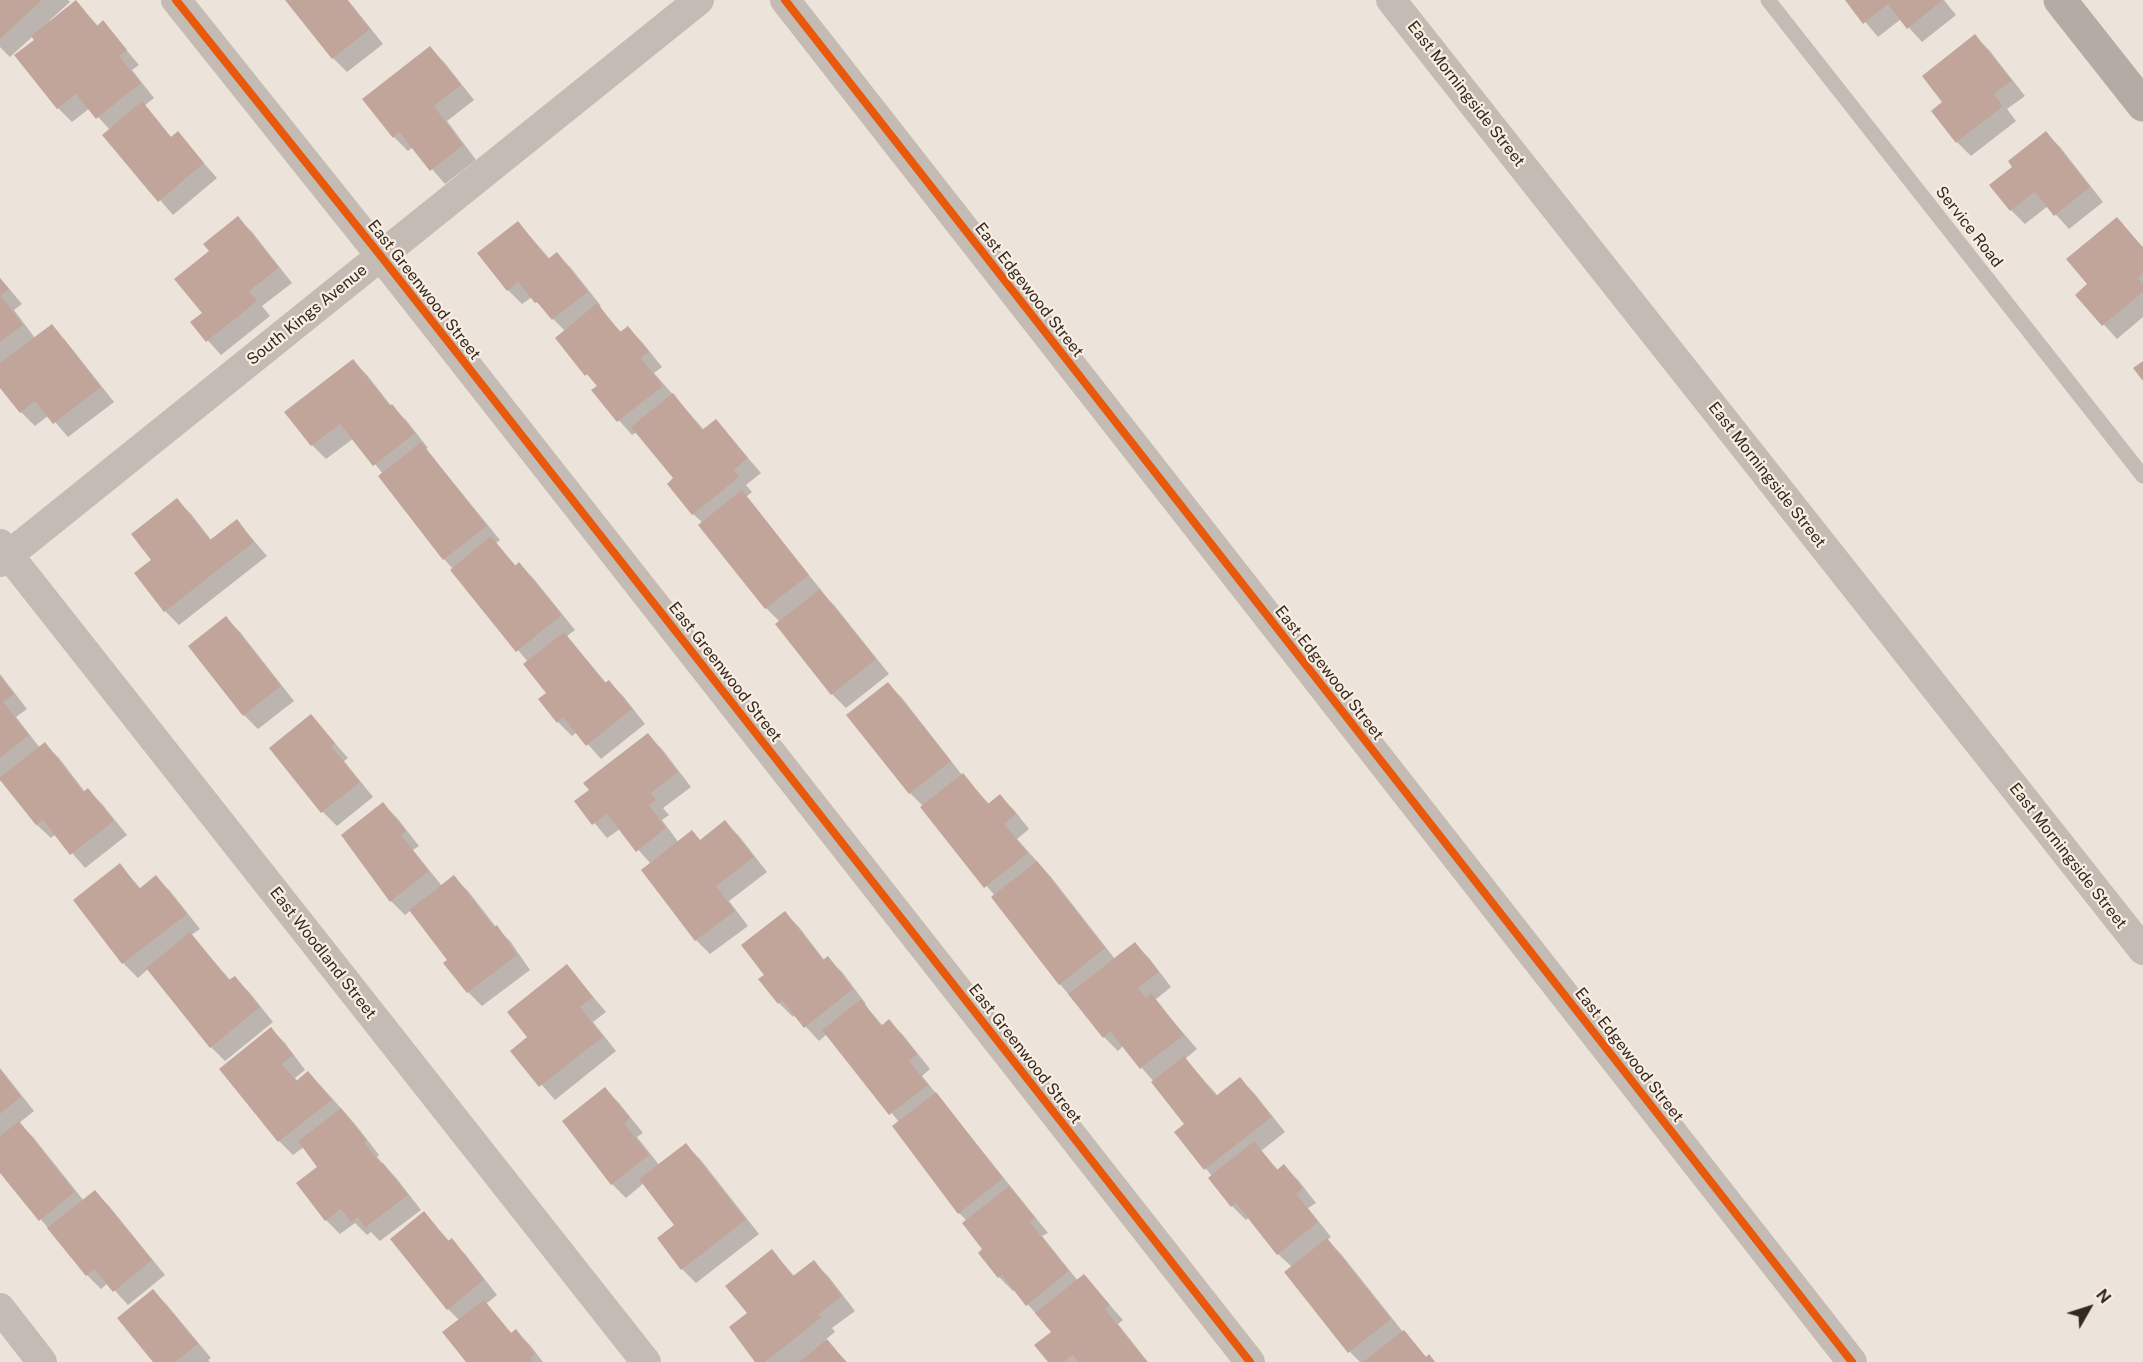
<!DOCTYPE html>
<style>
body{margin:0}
#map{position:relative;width:2143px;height:1362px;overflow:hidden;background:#ece3db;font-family:"Public Sans",sans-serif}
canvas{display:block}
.north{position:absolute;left:2059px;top:1278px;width:60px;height:60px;-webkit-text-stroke:4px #faeee1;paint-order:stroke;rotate:51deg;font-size:16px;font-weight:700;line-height:24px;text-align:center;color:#342824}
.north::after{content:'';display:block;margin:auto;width:21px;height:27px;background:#342824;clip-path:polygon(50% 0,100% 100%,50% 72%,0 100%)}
</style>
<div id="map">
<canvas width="2143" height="1362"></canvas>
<div class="north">N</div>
</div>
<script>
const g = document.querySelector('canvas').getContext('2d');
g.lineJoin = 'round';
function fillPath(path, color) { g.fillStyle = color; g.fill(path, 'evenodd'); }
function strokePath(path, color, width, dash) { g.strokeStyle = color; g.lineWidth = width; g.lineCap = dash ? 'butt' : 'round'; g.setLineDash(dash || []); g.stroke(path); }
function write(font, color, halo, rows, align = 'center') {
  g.font = font + ' "Public Sans",sans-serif'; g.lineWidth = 4.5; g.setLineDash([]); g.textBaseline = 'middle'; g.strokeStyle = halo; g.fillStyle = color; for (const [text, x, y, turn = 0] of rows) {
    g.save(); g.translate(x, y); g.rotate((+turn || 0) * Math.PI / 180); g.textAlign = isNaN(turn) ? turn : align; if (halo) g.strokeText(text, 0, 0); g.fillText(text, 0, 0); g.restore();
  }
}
fillPath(new Path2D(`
 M0,0H68L70,2L49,21L50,23L76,2L98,26L103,22L139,65L132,70L154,98L144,106L172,138L178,134L217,178L173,215L104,135L110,130L90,108L72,122L58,108L36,40L33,36L10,57L0,47Z
 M286,0H348L383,44L347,72L333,58Z
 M1847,0H1944L1956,15L1922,42L1901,19L1878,37Z
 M1975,36L1989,50L2025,96L2007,109L2016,121L1971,156L1957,142L1933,112L1944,103Z
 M430,48L444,62L474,100L447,121L476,160L445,184L413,147L408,151L394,137Z
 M2046,133L2060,147L2103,202L2069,229L2048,206L2025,224L2011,210L2015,167Z
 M238,218L252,232L292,283L262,306L270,316L221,355L192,323L204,313L211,251Z
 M2117,219L2143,247V317L2117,339L2077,295L2089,285Z
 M518,223L550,259L557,254L571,268L601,306L599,308L622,333L628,328L642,342L662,367L654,373L704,430L716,421L761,473L746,485L752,492L746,497L821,590L820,591L834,605L889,674L846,708L832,694L777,624L780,622L766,608L701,525L703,523L693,514L675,479L637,432L632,435L593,391L598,387L557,338L565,331L532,297L522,304L508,290Z
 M0,278L22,304L14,310L35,338L51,326L65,340L114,402L68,437L49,415L35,426L21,412L0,385Z
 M353,361L367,375L392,407L406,420L428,448L426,449L500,540L496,543L516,566L519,564L533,578L575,630L567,636L607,684L609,682L623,696L645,724L601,759L577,732L572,736L558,722L548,694L528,662L452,570L453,569L444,559L383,474L354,438L326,459L312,445L286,413Z
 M177,500L191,514L212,541L237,521L267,556L179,625L165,611L153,560Z
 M226,618L240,632L294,701L258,729L244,715L191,646Z
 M0,674L27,709L16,717L40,748L45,744L59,758L85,792L88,790L102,804L127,835L85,868L56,834L51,838L37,825L3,781H0Z
 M888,684L902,698L962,775L990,805L1000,796L1014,810L1029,829L1017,839L1051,877L1115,959L1135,944L1149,958L1171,987L1155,1000L1197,1049L1185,1059L1218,1096L1240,1079L1254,1093L1285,1132L1261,1151L1278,1170L1284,1166L1298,1180L1316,1203L1308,1208L1331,1237L1327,1240L1341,1254L1403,1332L1427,1358L1429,1356L1435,1362H1360L1350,1352L1286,1272L1292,1267L1278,1254L1249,1217L1246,1220L1232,1206L1212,1176L1176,1132L1186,1124L1154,1082L1123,1046L1118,1051L1104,1037L1060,984L995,896L922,807L923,806L910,793L849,715Z
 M311,716L348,758L344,761L373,797L337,826L323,812L271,748Z
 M648,735L662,749L691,787L663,808L669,815L662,820L679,843L701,841L725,822L739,836L767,872L729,901L748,926L710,954L696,940L643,870L651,864L620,829L607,838L576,801L591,790Z
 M383,804L397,818L419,846L413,850L442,886L454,877L468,891L496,927L510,941L530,970L482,1006L468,992L445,963L449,960L411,910L405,915L391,901Z
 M120,865L141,889L156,877L170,891L200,929L191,935L231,981L235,978L249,992L273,1022L225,1061L211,1047L148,969L138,978L124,964L75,901Z
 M785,913L799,927L825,961L828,958L842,972L866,1004L865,1005L883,1026L889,1021L903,1035L930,1069L922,1076L1048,1233L1042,1236L1078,1281L1084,1276L1123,1320L1118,1324L1148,1362H1050L1053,1333L1015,1290L1013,1291L999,1277L980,1253L985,1250L967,1221L959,1213L899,1122L827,1034L819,1041L795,1015L793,1017L779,1003L766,975Z
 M567,966L606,1012L593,1022L616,1051L555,1100L512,1051L529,1038Z
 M271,1029L285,1043L305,1070L295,1078L297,1081L308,1073L322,1087L355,1124L379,1155L377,1157L397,1179L421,1210L380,1241L371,1232L367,1235L355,1223L340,1234L326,1220L298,1183L320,1167L304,1147L293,1155L279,1141L221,1069Z
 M0,1068L34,1111L19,1123L33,1137L84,1201L95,1192L109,1206L165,1275L128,1305L108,1283L101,1289L87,1275L0,1170Z
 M605,1089L619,1103L643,1133L637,1137L660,1166L686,1145L700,1159L759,1234L696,1283L682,1269L676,1225L644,1183L626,1198L612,1184Z
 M424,1213L450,1242L451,1240L465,1254L497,1295L486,1304L512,1334L516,1331L530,1345L543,1362H468L460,1321L448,1309Z
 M772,1251L795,1277L814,1262L828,1276L855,1311L832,1328L835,1332L825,1340L847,1362H757L749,1314Z
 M153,1291L167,1305L211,1358L208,1360L210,1362H155Z`), '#0003');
fillPath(new Path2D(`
 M0,0H42L0,39Z
 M76,0L97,26L103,20L127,50L119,56L141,83L96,119L76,94L57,109L14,55L34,40L31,36Z
 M285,0H347L370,29L332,59Z
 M1845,0H1943L1907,29L1888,4L1863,24Z
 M1975,34L2012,81L1994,94L2003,106L1956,143L1931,111L1942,102L1922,76Z
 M430,46L461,85L434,106L463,145L430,171L399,132L393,138L362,99Z
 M142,101L171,137L178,131L204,163L158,202L102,135Z
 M2046,131L2090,187L2054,216L2035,192L2010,211L1989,185L2012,167L2008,161Z
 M238,216L279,268L249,291L257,301L206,342L190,322L202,313L174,279L209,251L203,244Z
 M2117,217L2143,248V273L2138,278L2143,284V292L2102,326L2075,295L2087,284L2066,259Z
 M518,221L548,259L557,252L588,292L552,320L537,302L535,303L518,282L507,291L477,253Z
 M0,278L9,289L1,296L23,325L0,342Z
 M597,303L620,332L628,326L649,352L641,358L663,386L617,422L591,390L597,386L587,374L585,376L555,338Z
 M52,324L101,387L53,424L35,401L20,413L0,388V363Z
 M353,359L390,406L392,404L415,433L373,466L340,424L311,446L284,412Z
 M2143,361V381L2133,368Z
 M673,393L702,430L716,419L748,458L734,470L739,477L692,515L667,484L673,478L631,427Z
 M421,442L487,526L443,560L378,476Z
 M742,490L809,575L765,609L698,525Z
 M177,498L210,540L237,519L254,542L164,612L134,573L151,560L131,534Z
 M491,536L515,566L519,562L562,615L516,652L450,570Z
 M820,589L876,659L831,695L775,624Z
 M226,616L281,686L243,716L188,646Z
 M564,632L605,683L609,680L632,709L586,746L563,717L557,723L538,699L546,693L523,664Z
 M0,676L14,694L3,702L29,735L0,758Z
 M888,682L951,761L909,794L846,715Z
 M311,714L335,743L331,746L360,782L321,813L269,748Z
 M648,733L678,772L651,793L656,800L649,805L666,828L636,852L607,814L592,825L574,801L589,790L583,783Z
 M45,742L83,792L88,788L114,821L70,855L43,820L36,825L0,780V777Z
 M963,773L988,804L1000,794L1016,814L1004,824L1028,853L984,888L920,807Z
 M383,802L406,831L401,835L429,871L390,902L341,835Z
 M725,820L754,857L716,886L735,911L695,941L641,870L692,830L700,840Z
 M1037,861L1105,948L1059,985L991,897Z
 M120,863L139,889L156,875L187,914L122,964L73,900Z
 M454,875L494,927L497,925L517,955L467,993L443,963L447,960L409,910Z
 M785,911L823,960L828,956L853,989L804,1028L782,1000L778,1004L758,979L764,975L741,945Z
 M190,932L229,980L235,976L260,1007L210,1048L146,968Z
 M1135,942L1159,972L1138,988L1146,998L1151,993L1184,1035L1140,1069L1110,1031L1103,1038L1068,994Z
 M567,964L593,997L580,1007L603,1037L539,1087L510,1051L527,1037L507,1012Z
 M861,999L881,1026L889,1019L917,1054L909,1061L928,1085L889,1115L822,1030Z
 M271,1027L293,1055L282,1064L296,1081L308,1071L332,1100L278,1142L219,1069Z
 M1184,1056L1216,1096L1240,1077L1272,1117L1204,1170L1174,1132L1184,1124L1151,1082Z
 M0,1069L21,1097L0,1114Z
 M605,1087L630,1118L624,1123L649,1155L611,1185L562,1121Z
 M936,1092L1003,1178L958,1214L892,1126Z
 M341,1108L367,1141L364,1142L381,1164L383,1163L408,1195L365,1228L358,1217L351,1222L341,1209L325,1221L296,1183L317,1167L298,1141Z
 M19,1121L75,1192L39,1221L0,1173V1136Z
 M1254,1141L1277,1170L1284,1164L1303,1188L1296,1194L1318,1222L1277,1255L1236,1203L1231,1207L1208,1178Z
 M686,1143L746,1220L681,1270L657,1238L674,1225L639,1179Z
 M1009,1186L1035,1218L1030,1222L1069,1271L1026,1306L1002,1275L998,1278L978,1253L982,1249L962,1223Z
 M95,1190L152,1260L113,1292L94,1269L86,1276L47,1228Z
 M424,1211L448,1241L452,1238L484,1280L447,1310L390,1239Z
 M1327,1238L1391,1319L1348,1353L1284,1272Z
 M772,1249L793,1276L814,1260L842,1296L819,1314L822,1317L765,1362H755L729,1327L747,1313L725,1286Z
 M1084,1274L1110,1305L1105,1309L1147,1362H1078L1073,1355L1064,1362H1048L1034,1345L1051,1332L1035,1313Z
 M153,1289L198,1344L175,1362H153L117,1318Z
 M484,1300L511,1333L516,1329L535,1354L530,1358L533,1362H466L442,1332Z
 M1404,1330L1426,1357L1429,1354L1435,1362H1363Z
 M827,1339L846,1362H799Z`), '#c1a59b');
strokePath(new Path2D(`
 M1768,0L2143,476`), '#c4bbb5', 15);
strokePath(new Path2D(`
 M176,0L380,255L1250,1362
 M785,0L1852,1362
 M1391,0L2143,950
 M0,544L646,1362
 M0,562L699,0
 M0,1308L42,1362`), '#c4bbb5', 30);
strokePath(new Path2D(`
 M2060,0L2143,105`), '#b5aba5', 33);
strokePath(new Path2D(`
 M176,0L380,255L1250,1362
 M785,0L1852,1362`), '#e8590c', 8);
write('16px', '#342824', '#faeee1', [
 ["East Morningside Street",1466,94,52],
 ["Service Road",1969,227,52],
 ["East Greenwood Street",424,290,52],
 ["East Edgewood Street",1029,290,52],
 ["South Kings Avenue",307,315,-39],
 ["East Morningside Street",1767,475,52],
 ["East Greenwood Street",725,672,52],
 ["East Edgewood Street",1329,673,52],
 ["East Morningside Street",2068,856,52],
 ["East Woodland Street",323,953,52],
 ["East Greenwood Street",1025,1054,52],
 ["East Edgewood Street",1629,1055,52]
]);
</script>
